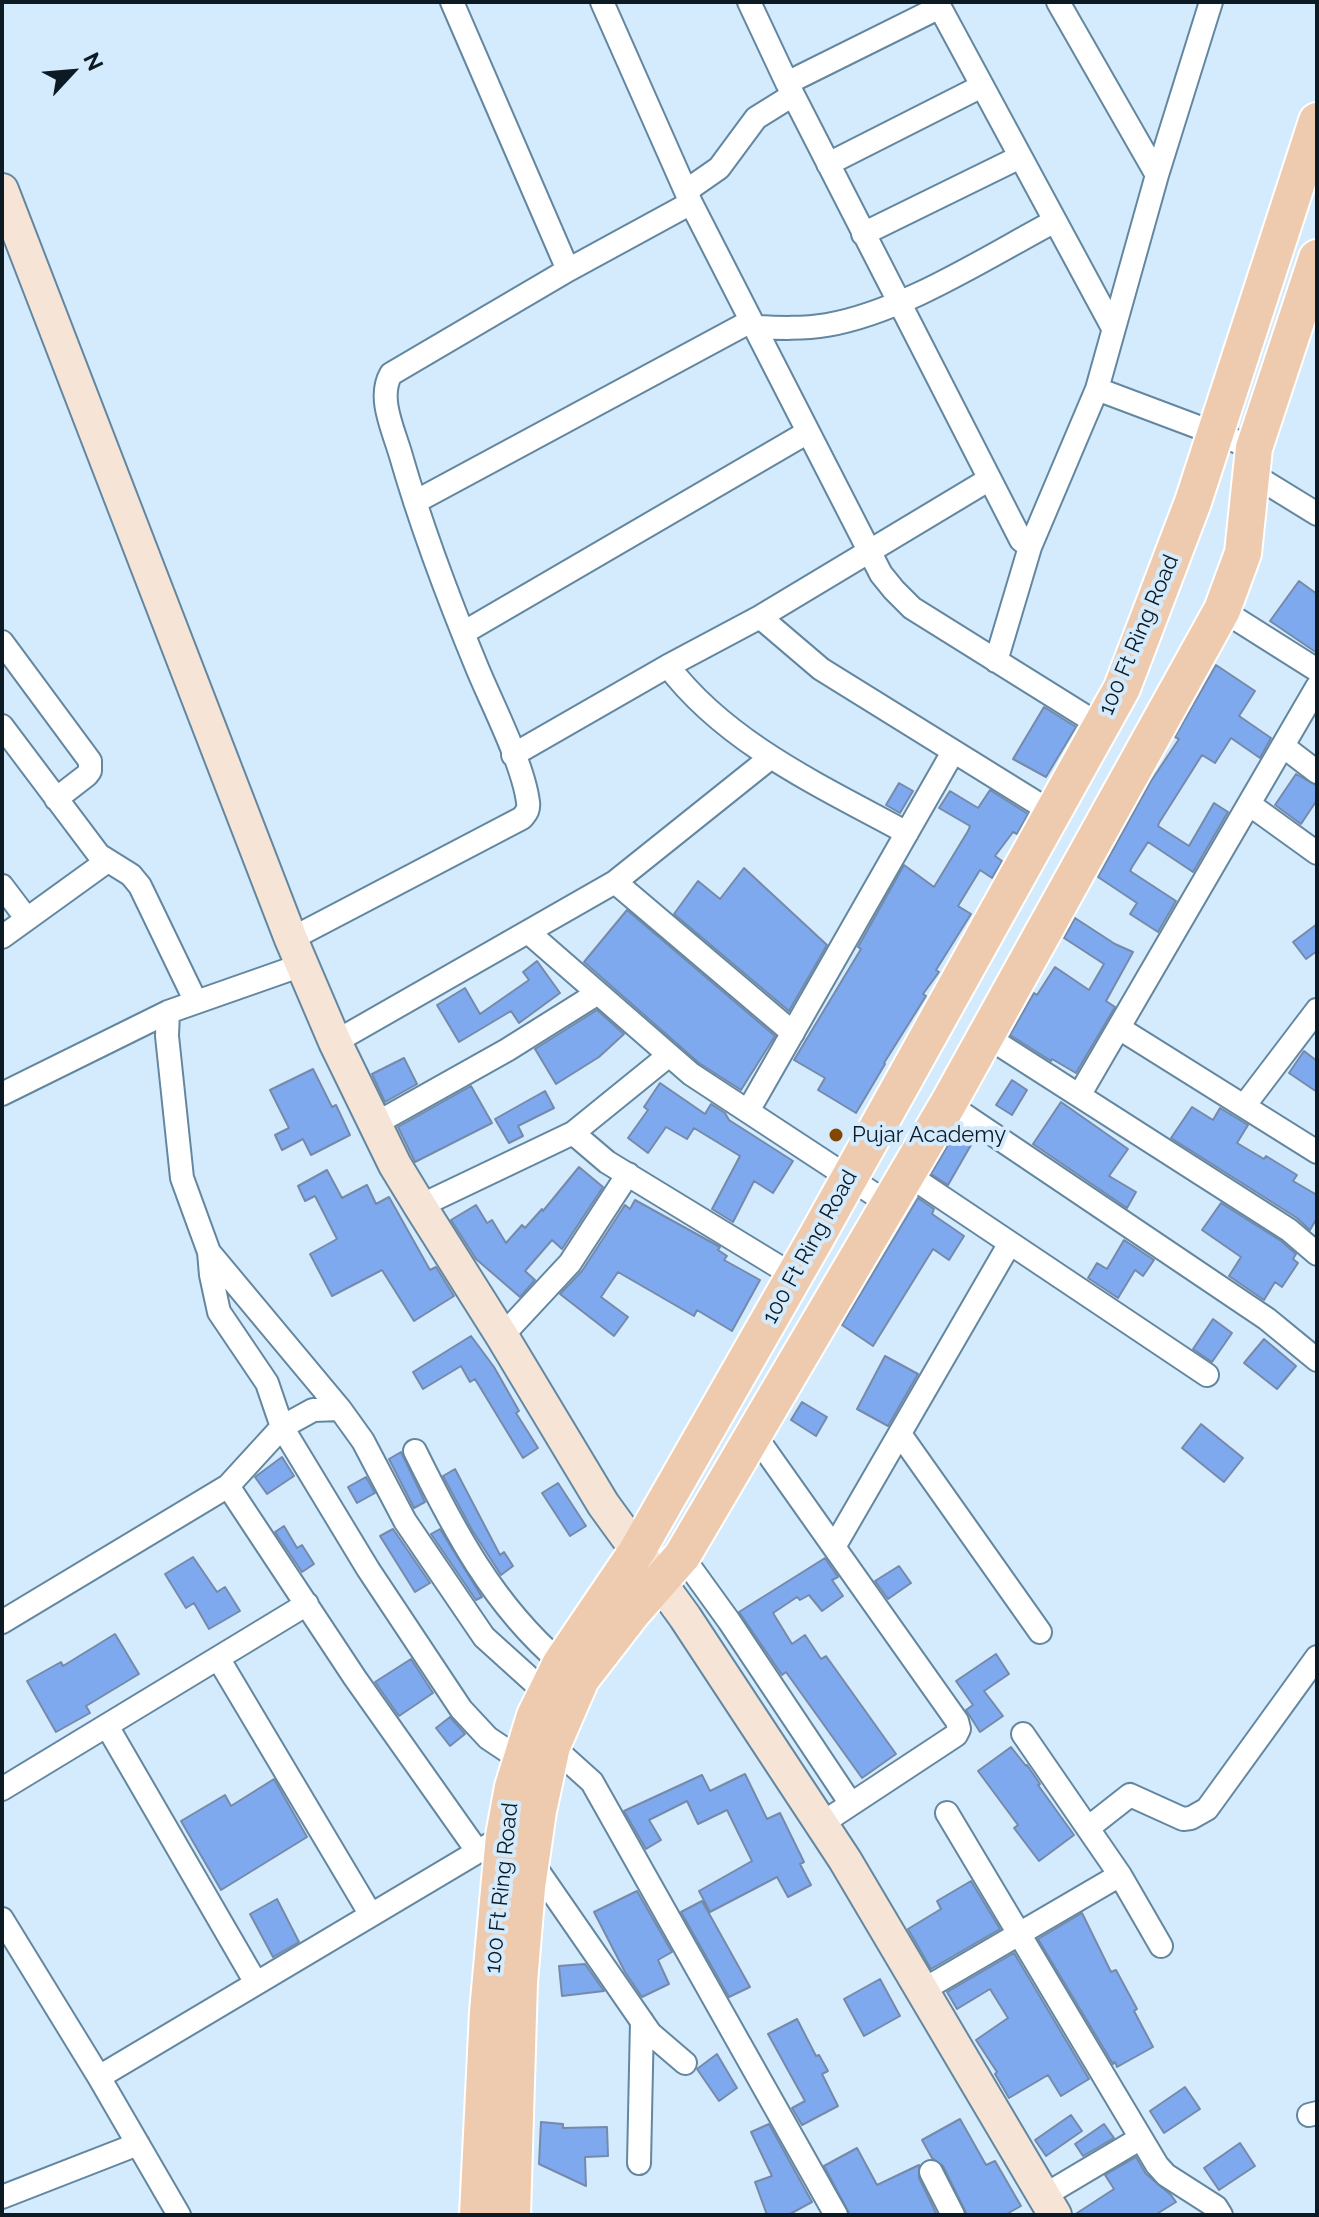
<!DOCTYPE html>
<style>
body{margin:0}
#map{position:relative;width:1319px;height:2217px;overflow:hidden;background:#d4ebfd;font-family:Raleway,sans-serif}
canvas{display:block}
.frame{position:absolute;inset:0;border:4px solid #0c1a24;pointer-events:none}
.north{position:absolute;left:32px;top:32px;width:80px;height:80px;-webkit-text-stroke:6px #d4ebfd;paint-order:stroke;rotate:64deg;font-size:22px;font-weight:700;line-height:32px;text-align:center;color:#0c1a24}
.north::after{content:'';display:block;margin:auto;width:28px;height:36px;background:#0c1a24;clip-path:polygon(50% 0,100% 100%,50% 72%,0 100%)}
</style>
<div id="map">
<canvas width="1319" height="2217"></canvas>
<div class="frame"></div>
<div class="north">N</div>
</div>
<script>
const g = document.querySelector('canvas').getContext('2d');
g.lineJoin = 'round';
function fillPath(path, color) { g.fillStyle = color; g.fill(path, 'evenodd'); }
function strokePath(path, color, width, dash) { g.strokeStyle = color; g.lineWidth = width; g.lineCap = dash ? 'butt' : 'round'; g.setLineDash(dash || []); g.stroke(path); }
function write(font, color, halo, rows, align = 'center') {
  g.font = font + ' Raleway,sans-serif'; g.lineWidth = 8; g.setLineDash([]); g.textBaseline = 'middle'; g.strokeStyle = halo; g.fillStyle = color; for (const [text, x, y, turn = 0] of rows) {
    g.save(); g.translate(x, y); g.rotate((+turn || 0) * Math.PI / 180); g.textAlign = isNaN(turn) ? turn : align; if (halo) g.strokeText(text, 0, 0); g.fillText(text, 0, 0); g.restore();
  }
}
const building = new Path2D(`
 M1299,581L1317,594V653L1270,621Z
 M1216,665L1255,691L1239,716L1271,738L1260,758L1231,738L1215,763L1202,755L1159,823L1158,826L1189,846L1214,803L1228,812L1193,872L1148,842L1132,867L1130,871L1176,901L1158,932L1130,914L1137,903L1098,877L1151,781L1179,739L1175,737Z
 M1044,707L1076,727L1046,777L1013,759Z
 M1296,774L1317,786V800L1301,824L1275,805Z
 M899,783L913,791L900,813L886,805Z
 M990,790L1028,814L1017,834L1013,832L995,856L1002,861L992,878L980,870L958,906L971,914L936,970L939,972L923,994L926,996L884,1063L885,1064L856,1113L818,1090L825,1078L794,1060L861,949L858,947L904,865L934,887L968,831L970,826L939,808L950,791L978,808Z
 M744,868L827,945L789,1011L674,914L698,881L720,899Z
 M627,910L775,1036L741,1090L699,1063L584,962Z
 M1075,918L1115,944L1133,952L1106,1001L1115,1007L1076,1073L1052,1059L1051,1061L1010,1035L1034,993L1037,995L1055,967L1089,990L1104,964L1064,938Z
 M1317,924V951L1306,959L1293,942Z
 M537,961L560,993L519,1023L511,1011L459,1042L437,1005L465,988L480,1014L529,980L523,972Z
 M597,1010L624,1034L599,1057L556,1084L535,1049Z
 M1304,1051L1317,1061V1092L1289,1073Z
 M404,1058L417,1084L385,1102L372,1074Z
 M313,1069L332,1107L336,1105L350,1135L311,1155L303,1139L282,1150L275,1135L289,1128L270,1090Z
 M1012,1080L1027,1090L1012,1115L996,1105Z
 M660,1083L705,1114L711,1104L725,1113L729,1120L793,1161L773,1193L754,1181L733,1222L712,1209L740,1156L694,1128L687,1139L666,1127L648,1153L628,1138L648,1110L644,1107Z
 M471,1086L492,1123L415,1162L398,1127Z
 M545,1091L554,1108L518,1126L523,1136L509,1143L495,1119Z
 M1061,1102L1128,1149L1109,1176L1136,1192L1127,1208L1033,1144Z
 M1192,1107L1213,1120L1220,1108L1248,1125L1237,1143L1264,1159L1266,1156L1297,1175L1293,1181L1317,1195V1218L1310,1230L1297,1218L1171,1138Z
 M954,1135L971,1145L948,1185L931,1174Z
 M579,1167L603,1187L562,1249L552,1240L525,1271L535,1280L520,1297L476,1259L451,1220L476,1205L487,1223L492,1220L506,1243L522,1225L525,1228L542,1209L543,1211Z
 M327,1170L342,1198L367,1185L376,1204L389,1197L430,1270L436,1267L454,1296L414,1321L382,1270L332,1296L310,1254L337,1239L315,1196L305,1201L298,1186Z
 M918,1198L934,1209L932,1214L964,1236L949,1260L933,1249L873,1346L842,1325Z
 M635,1200L720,1247L718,1250L727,1256L724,1260L760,1280L732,1331L697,1310L694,1316L618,1272L601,1297L628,1317L614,1336L560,1294L582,1271L625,1205L630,1209Z
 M1221,1203L1281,1241L1296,1254L1293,1259L1298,1263L1282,1287L1275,1282L1264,1300L1229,1276L1241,1257L1202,1230Z
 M1124,1240L1154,1260L1143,1276L1135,1270L1118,1298L1088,1278L1097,1263L1107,1269Z
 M1213,1319L1232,1333L1212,1362L1193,1349Z
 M471,1336L494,1367L519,1411L516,1413L538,1448L523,1458L475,1379L470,1382L461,1366L423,1389L413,1372Z
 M1264,1339L1296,1366L1277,1389L1244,1363Z
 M885,1356L918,1374L888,1426L857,1409Z
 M802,1402L827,1417L816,1436L791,1420Z
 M1201,1424L1243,1458L1224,1482L1182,1448Z
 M401,1452L425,1502L414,1508L389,1459Z
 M282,1457L294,1476L267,1494L255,1477Z
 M455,1469L500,1555L504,1552L513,1566L501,1575L472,1530L443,1476Z
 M366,1477L375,1493L357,1503L348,1487Z
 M558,1483L586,1526L570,1536L542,1493Z
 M284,1526L297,1548L302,1545L314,1564L302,1572L275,1532Z
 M393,1529L430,1583L415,1592L380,1536Z
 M440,1529L482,1597L476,1600L431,1534Z
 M193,1557L217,1592L225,1587L240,1611L209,1629L194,1603L186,1608L165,1574Z
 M825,1558L838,1577L832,1580L843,1596L822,1611L809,1595L800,1600L797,1597L773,1613L792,1644L805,1635L821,1659L826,1656L896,1754L862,1778L786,1672L782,1675L739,1612Z
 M899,1566L911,1583L888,1599L875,1581Z
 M115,1634L139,1674L86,1706L90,1713L56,1732L27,1681L61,1662L63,1666Z
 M996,1654L1009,1674L984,1691L1003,1716L980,1732L966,1710L973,1705L956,1681Z
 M411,1659L433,1693L399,1716L375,1682Z
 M450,1717L465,1734L450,1746L436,1728Z
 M1011,1747L1026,1766L1027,1765L1040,1784L1038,1785L1074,1835L1039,1861L1014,1828L1018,1825L978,1771Z
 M745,1774L767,1819L780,1813L804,1862L800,1864L811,1885L788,1897L777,1877L710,1912L699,1891L752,1861L727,1810L698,1824L687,1801L649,1820L661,1840L646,1849L624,1811L702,1775L710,1791Z
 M274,1779L307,1837L221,1890L181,1821L225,1795L231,1806Z
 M971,1881L1000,1929L931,1969L908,1929L941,1909L937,1901Z
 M637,1891L672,1952L658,1960L669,1984L642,1997L625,1972L594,1912Z
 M277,1899L299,1942L273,1957L250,1914Z
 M702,1901L750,1987L729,1997L681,1912Z
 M1082,1913L1111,1972L1116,1970L1137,2009L1134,2011L1153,2047L1117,2067L1115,2062L1113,2064L1038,1939Z
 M1014,1953L1089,2079L1061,2096L1048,2075L1009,2098L995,2074L997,2072L976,2040L1008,2018L990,1989L957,2009L947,1992Z
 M585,1964L604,1991L562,1996L559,1966Z
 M880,1979L900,2016L864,2036L844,1999Z
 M797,2019L816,2056L819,2055L828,2071L822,2074L838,2106L802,2125L792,2108L805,2101L768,2034Z
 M717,2054L737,2088L719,2101L697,2069Z
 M1185,2087L1200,2109L1164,2133L1150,2111Z
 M1071,2115L1082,2131L1046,2156L1035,2140Z
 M960,2119L986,2165L995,2161L1021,2206L1005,2215H967L943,2166L932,2158L922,2140Z
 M541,2122L563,2124V2128L607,2127L608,2156L585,2157L586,2186L539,2164Z
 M769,2124L812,2202L788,2215H767L755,2182L772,2176L751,2132Z
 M1104,2124L1114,2138L1083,2156L1075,2144Z
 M1240,2143L1255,2166L1219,2190L1204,2168Z
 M857,2148L877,2185L919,2165V2178L937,2215H850L824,2166Z
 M1136,2157L1146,2174L1171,2195L1176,2202L1155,2215H1074L1114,2189L1105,2175Z`);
fillPath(building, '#7fa9ee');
strokePath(building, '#758aab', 2);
const street = new Path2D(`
 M452,2L568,270
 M602,2L691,203L881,574L894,590L912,608L1101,726
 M749,2L787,83L1021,540L1030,547L1097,389L1254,448
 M937,2L1113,328
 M1058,2L1157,175
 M787,83L940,7
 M828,164L982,86
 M686,191L719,168L756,118L793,95
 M863,234L1020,157
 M754,327C779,328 803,329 827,325C903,312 987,257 1055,221
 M1097,389L1157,175L1211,2
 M1252,474L1317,514
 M415,502L751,321
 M1222,610L1317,670
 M760,617L821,669L1053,813
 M463,633L808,432
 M2,642L90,761V771L87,775L56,799
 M996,661L1030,547
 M668,666C727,744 823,787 907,833
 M2,726L99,855L131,875L140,886L196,1002
 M1283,746L1317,772
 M513,755L668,666L760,617L988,480
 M1249,804L1317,853
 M615,882L793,1033
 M2,886L27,919
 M528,932L691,1074L889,1204
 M2,937L106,862
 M291,939L522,818C527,812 529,809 528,802C523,764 493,706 478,670C449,600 422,529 401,456C394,431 377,398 391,374L568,270L691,203
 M1119,1028L1317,1152
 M986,1036L1289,1230L1317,1254
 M335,1042L615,882L770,758
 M2,1094L168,1012L302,965
 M1080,1094L1317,687
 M948,1104L1267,1319L1317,1360
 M1244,1106L1317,1010
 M748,1111L953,752
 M375,1124L507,1050L598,993
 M573,1133L607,1162L794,1276
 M907,1174L1207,1375
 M420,1206L573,1133L668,1056
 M209,1252L340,1409L363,1441L405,1521L484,1637L546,1693
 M502,1336L570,1263L628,1174
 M340,1409L313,1410L282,1427L368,1569L461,1709L488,1738L521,1760
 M754,1434L957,1721L959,1729L956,1735L821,1824
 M900,1434L1040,1632
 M415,1451C454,1530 493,1605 561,1663
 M228,1486L355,1678L478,1852
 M834,1547L1010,1243
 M682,1556L729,1621L851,1804
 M2,1622L228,1486L282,1427L267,1383L219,1312L211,1275L209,1252L182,1178L167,1036L168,1012
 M218,1658L371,1915
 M107,1726L256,1983
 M1023,1734L1120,1875L1161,1946
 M552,1746L592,1782L836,2215
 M2,1789L307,1604
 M947,1813L1157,2165L1166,2175L1216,2207L1221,2215
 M1088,1828L1130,1795L1183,1819L1191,1818L1207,1809L1317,1657
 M531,1861L650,2033L685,2063
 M2,1919L99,2077L504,1836
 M923,1990L1120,1875
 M99,2077L179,2215
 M1309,2115L1317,2113
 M639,2163L642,2021
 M931,2172L953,2215
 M1045,2195L1141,2138
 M2,2197L138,2144`);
const secondary = new Path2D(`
 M2,190L291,939L335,1042L395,1165L420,1206L502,1336L603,1504L685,1617L845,1860L1055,2215`);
const primary = new Path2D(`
 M478,2215L488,2012L504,1836L513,1787L535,1716L561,1663L637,1551L817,1236L1122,688L1193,502L1317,121
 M512,2215L519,1982L527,1887L538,1811L552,1746L581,1679L632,1613L682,1556L948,1104L1222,610L1243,553L1254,448L1317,258`);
strokePath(street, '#6387a1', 26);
strokePath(secondary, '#6387a1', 36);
strokePath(primary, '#fff', 40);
strokePath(street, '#fff', 22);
strokePath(secondary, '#f6e5d6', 32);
strokePath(primary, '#eecbae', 36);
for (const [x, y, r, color] of [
 [836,1135,8,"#824700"]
]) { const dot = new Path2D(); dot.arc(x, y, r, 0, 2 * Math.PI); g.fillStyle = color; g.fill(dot); strokePath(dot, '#d4ebfd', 3); }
write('22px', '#0c1a24', '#d4ebfd', [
 ["100 Ft Ring Road",1139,635,-67],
 ["100 Ft Ring Road",810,1247,-61],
 ["100 Ft Ring Road",502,1888,-84]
]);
write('22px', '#0c1a24', '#d4ebfd', [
 ["Pujar Academy",852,1135]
], 'left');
</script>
